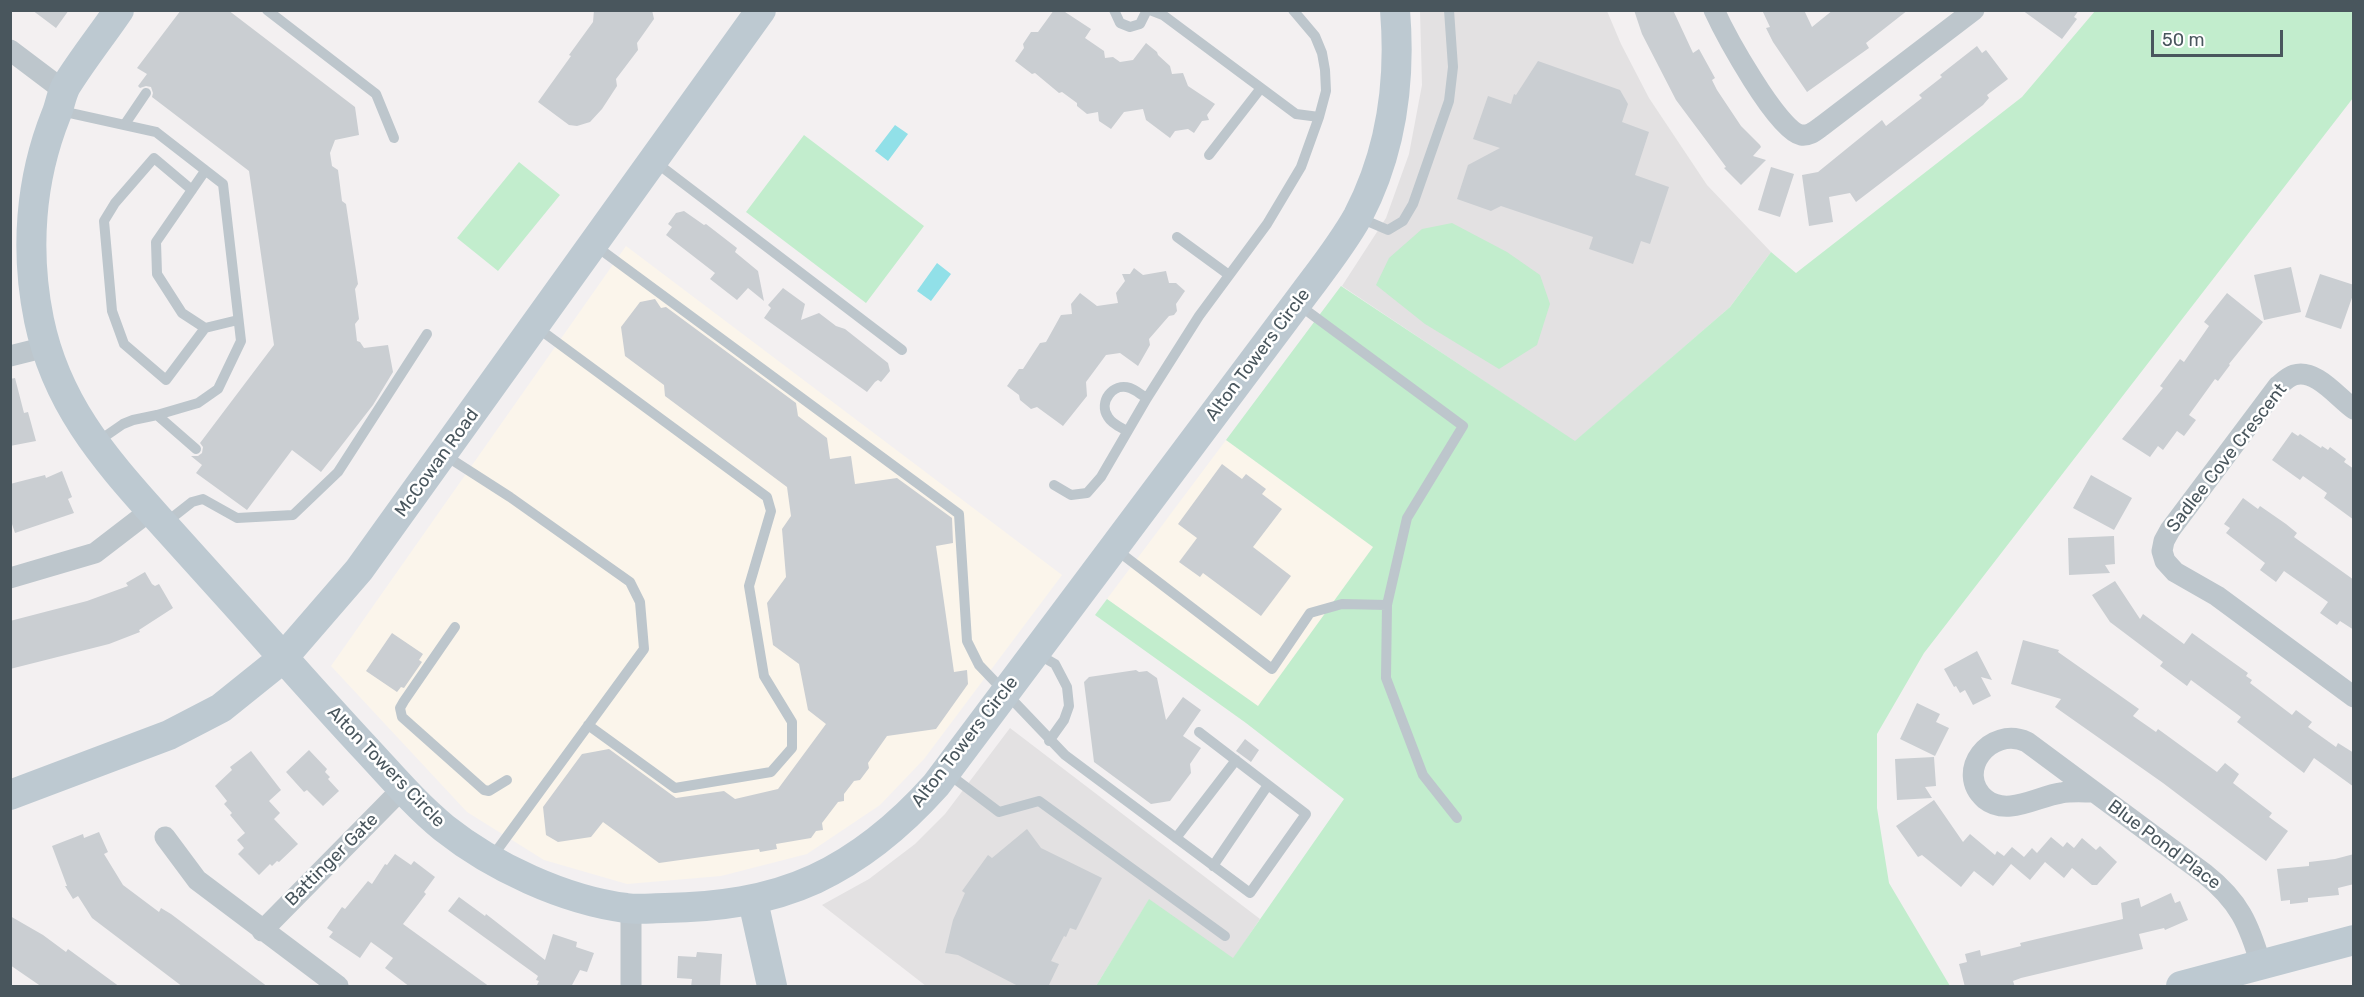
<!DOCTYPE html>
<style>
body{margin:0}
#map{position:relative;width:2364px;height:997px;overflow:hidden;background:#f3f0f1;font-family:Rubik,sans-serif}
canvas{display:block}
.frame{position:absolute;inset:0;border:12px solid #49565d;pointer-events:none}
.scale{position:absolute;left:2151px;top:30px;width:132px;height:27px;box-sizing:border-box;border:3px solid #49565d;border-top:0;padding-left:8px;font-size:18px;line-height:21px;white-space:nowrap;color:#49565d;-webkit-text-stroke:4px #fff;paint-order:stroke}
</style>
<div id="map">
<canvas width="2364" height="997"></canvas>
<div class="frame"></div>
<div class="scale">50 m</div>
</div>
<script>
const g = document.querySelector('canvas').getContext('2d');
g.lineJoin = 'round';
function fillPath(path, color) { g.fillStyle = color; g.fill(path, 'evenodd'); }
function strokePath(path, color, width, dash) { g.strokeStyle = color; g.lineWidth = width; g.lineCap = dash ? 'butt' : 'round'; g.setLineDash(dash || []); g.stroke(path); }
function write(font, color, halo, rows, align = 'center') {
  g.font = font + ' Rubik,sans-serif'; g.lineWidth = 5; g.setLineDash([]); g.textBaseline = 'middle'; g.strokeStyle = halo; g.fillStyle = color; for (const [text, x, y, turn = 0] of rows) {
    g.save(); g.translate(x, y); g.rotate((+turn || 0) * Math.PI / 180); g.textAlign = isNaN(turn) ? turn : align; if (halo) g.strokeText(text, 0, 0); g.fillText(text, 0, 0); g.restore();
  }
}
fillPath(new Path2D(`
 M626,246L1062,575L924,759L880,805L807,854L721,876L627,884L544,860L467,812L331,666Z
 M1226,440L1374,547L1258,707L1107,599Z`), '#fbf5eb');
fillPath(new Path2D(`
 M1420,11H1607L1621,44L1649,98L1707,185L1771,252L1730,307L1575,442L1342,286L1386,218L1409,154L1422,85Z
 M1010,728L1260,919L1233,959L1149,900L1096,986H926L822,905L869,879L915,844L945,814Z`), '#e3e1e2');
fillPath(new Path2D(`
 M2095,11H2353V98L1924,653L1877,734V808L1889,883L1950,986H1096L1149,899L1233,958L1344,799L1246,723L1095,615L1107,599L1258,706L1373,547L1226,440L1341,286L1575,441L1730,307L1771,252L1796,273L2022,97Z
 M804,135L924,226L866,303L746,212Z
 M519,162L560,195L498,271L457,238Z
 M1452,223L1507,252L1540,275L1550,304L1537,345L1499,369L1425,324L1376,285L1389,258L1422,229Z`), '#c2edcd');
fillPath(new Path2D(`
 M895,125L908,134L888,161L875,151Z
 M937,263L951,274L931,301L917,291Z`), '#91e0e8');
fillPath(new Path2D(`
 M32,10H69L56,28Z
 M181,10H228L355,107L359,135L335,140L330,153L332,166L338,170L342,201L346,204L358,284L355,289L359,319L355,324L357,341L360,342L364,348L388,345L393,372L373,405L321,472L292,450L247,510L196,473L202,465L191,456H198L202,453L203,447L200,443L274,345L249,171L152,97L153,93L151,87L146,86L140,88L138,86L147,74L137,68Z
 M594,10H652L654,19L637,43L638,50L616,79L617,86L602,109L590,122L577,126L569,125L538,102L571,56L569,55L593,22Z
 M1054,10H1062L1091,29L1085,38L1104,51L1105,58L1113,57L1120,62L1133,60L1146,43L1157,52L1158,55L1170,66L1172,74L1183,73L1188,86L1215,104L1207,115L1209,120L1202,121L1194,133L1188,129L1175,131L1170,138L1146,120L1143,109L1124,112L1111,129L1099,121L1098,112L1087,114L1077,106V103L1062,92L1059,93L1035,73L1032,74L1015,61L1024,48L1023,44L1031,32H1038Z
 M1634,10H1673L1693,53L1699,49L1715,78L1712,80L1717,90L1741,126L1760,145L1761,147L1753,156L1766,160L1741,185L1724,168L1726,167L1676,100L1642,34Z
 M1762,10H1804L1812,27L1833,10H1908L1866,43L1869,48L1807,92L1773,42L1766,28L1770,27Z
 M2022,10H2079L2074,17L2077,19L2062,39Z
 M1977,46L1982,53L1986,50L2008,79L1987,95L1989,98L1983,105L1856,202L1850,193L1829,197L1833,222L1809,226L1802,175L1818,172L1882,120L1886,126L1922,98L1919,95L1942,77L1940,75Z
 M1538,61L1620,90L1628,104L1622,122L1649,132L1635,175L1669,187L1650,244L1641,241L1633,264L1589,249L1593,237L1501,206L1491,211L1457,199L1468,165L1500,148L1473,139L1488,96L1511,104L1514,94L1516,95Z
 M1771,167L1794,174L1780,217L1758,210Z
 M684,211L704,225L706,224L737,248L735,252L758,271L764,301L748,288L737,300L710,279L715,273L666,235L672,227L668,224L676,213Z
 M2291,267L2301,312L2264,320L2254,275Z
 M1134,268L1143,275L1166,271L1169,283H1176L1185,291L1176,304L1177,311L1174,315L1169,316L1149,339L1150,345L1138,366L1120,353L1106,355L1086,382L1087,396L1063,426L1037,407L1031,409L1020,400L1019,395L1007,386L1019,369H1023L1040,343L1046,342L1061,315L1072,314L1071,304L1080,293L1097,306L1118,303L1116,293L1125,281L1122,274H1130Z
 M2320,274L2354,285V292L2341,329L2305,317Z
 M783,288L805,304L801,320L819,313L836,326L845,329L888,363L890,371L881,382L878,380L875,382L867,392L764,318L771,308L768,305Z
 M2227,293L2263,322L2229,364L2230,365L2218,381L2215,379L2189,415L2196,420L2184,436L2177,431L2163,450L2158,446L2150,457L2122,439L2163,388L2160,386L2180,359L2184,362L2209,326L2204,322Z
 M655,299L661,308L666,307L796,403L798,416L827,438L830,459L851,456L855,484L897,478L952,518L953,543L936,546L954,672L967,670L968,684L936,729L887,736L868,763L869,768L860,780L854,781L844,794V801L838,802L822,823L823,830L816,831L811,838L776,844L777,849L760,852L759,849L659,863L603,822L591,837L558,842L546,835L543,807L582,754L609,749L676,798L724,791L735,799L778,789L826,724L808,710L799,664L773,645L767,603L786,577L782,529L791,516L787,487L665,396L664,385L625,356L621,327L640,302Z
 M15,378L24,413L28,412L36,441L10,446V379Z
 M2292,432L2298,436L2300,434L2321,448L2322,446L2328,450L2330,447L2346,459L2344,462L2354,469V520L2324,498L2327,493L2303,476L2300,480L2272,460Z
 M1222,464L1242,479L1246,474L1266,489L1262,494L1282,509L1253,547L1291,576L1261,616L1203,573L1200,577L1179,562L1197,538L1178,524Z
 M62,471L72,497L68,499L74,513L15,533L10,518V484L45,475L46,478Z
 M2091,475L2132,498L2114,530L2073,508Z
 M2243,498L2258,509L2260,506L2286,524L2297,533L2294,537L2354,580V630L2340,621L2337,625L2320,613L2328,602L2284,571L2276,582L2260,570L2265,563L2226,533L2230,528L2224,524Z
 M2114,536L2115,564L2105,565L2110,573L2069,575L2068,538Z
 M145,572L152,584L155,586L159,584L173,608L139,630L140,632L109,644L10,669V621L87,601L128,586L126,583Z
 M2115,581L2140,619L2143,614L2184,644L2192,633L2248,673L2246,676L2252,680L2250,683L2292,715L2296,710L2312,722L2308,727L2336,747L2338,743L2354,753V787L2314,758L2304,773L2237,722L2241,717L2191,680L2187,686L2160,666L2163,662L2110,622L2092,595Z
 M392,633L423,654L419,660L422,662L404,688L401,687L397,692L366,671Z
 M2023,640L2059,650L2058,652L2139,709L2133,716L2156,732L2158,729L2217,772L2225,763L2239,774L2233,783L2272,813L2269,817L2288,831L2266,861L2163,783L2055,707L2061,699L2011,684Z
 M1977,651L1992,680L1981,677L1991,696L1973,705L1965,690L1960,693L1956,686L1954,687L1944,669Z
 M1136,670L1139,672L1147,671L1157,678L1166,720L1183,697L1201,710L1183,736L1201,748L1190,764L1191,773L1170,801L1151,804L1094,762L1084,682L1089,677Z
 M1917,703L1940,714L1936,722L1949,728L1935,756L1900,739Z
 M1245,739L1259,750L1251,762L1236,751Z
 M309,750L327,769L325,772L330,777L328,779L339,791L323,806L307,790L304,792L286,772Z
 M251,751L281,790L269,801L280,813L274,819L298,844L279,862L277,861L272,866L270,864L259,875L238,854L244,848L237,840L245,833L230,815L232,813L224,804L227,801L215,786L232,770L230,767Z
 M1934,757L1936,786L1925,787L1932,798L1897,800L1895,759Z
 M1934,800L1963,842L1970,834L1995,855L1997,851L2004,856L2012,847L2024,857L2032,848L2037,853L2051,837L2063,847L2067,842L2074,848L2082,838L2096,850L2100,846L2117,862L2097,885H2092L2072,868L2064,878L2045,862L2030,880L2011,864L1993,886L1974,871L1961,887L1922,855L1918,857L1896,826Z
 M1027,829L1041,848L1102,878L1076,930L1070,928L1066,937L1064,936L1051,961L1059,964L1048,987H1020L958,955L945,953L953,920L965,893L962,891L988,855L992,858Z
 M99,832L108,852L104,854L123,885L159,912L161,908L171,914L268,987H183L92,918L78,896L73,899L65,886H67L52,846L83,834L84,838Z
 M395,854L411,865L414,861L435,877L424,892L426,894L403,924L490,987H410L385,968L393,958L371,942L360,958L329,937L333,932L327,928L342,907L345,909L368,881L372,884L385,864L387,865Z
 M2354,854V884L2338,888L2339,895L2308,898V902L2290,904V900L2281,901L2277,869L2309,866V862L2335,859Z
 M2171,893L2175,903L2180,901L2188,920L2165,930L2164,928L2139,934L2143,949L2021,978L2013,981L2015,987H1965L1959,964L1967,962L1965,954L1980,950L1981,956L2021,946L2020,943L2041,938L2123,919L2121,903L2139,898L2141,907Z
 M459,897L485,916L486,914L545,960L553,934L577,942L576,947L594,953L587,972L580,970L571,987H536L539,981L536,980L538,976L448,911Z
 M10,916L43,935L66,952L68,949L120,987H42L10,965Z
 M697,952L722,954L720,987H691L692,979L677,978L678,956L696,957Z`), '#caced2');
strokePath(new Path2D(`
 M267,10L376,94L394,138
 M1114,10L1120,23L1130,27L1140,24L1147,10
 M1150,10L1163,15L1296,114L1319,117
 M61,111L156,132L223,184L241,341L218,389L198,403L157,415L133,420L123,424L97,442
 M125,124L146,93
 M1209,155L1261,88
 M654,161L902,350
 M205,171L156,242L157,274L182,313L205,328L238,320
 M192,190L154,158L115,203L104,221L112,311L124,344L166,380L205,328
 M1360,218L1388,230L1403,221L1413,204L1449,101L1453,67L1449,10
 M1177,237L1229,275
 M593,244L959,514L967,641L979,665L1065,755L1250,893L1306,814L1199,732
 M1299,305L1463,426L1407,518L1387,605L1386,678L1423,775L1457,818
 M535,326L767,497L771,511L749,586L764,676L792,722V748L771,772L675,788L588,725
 M157,415L196,449
 M1127,431C1120,427 1112,424 1108,417C1098,402 1113,382 1130,388C1136,390 1141,395 1147,398
 M443,454L510,497L630,582L640,602L644,649L492,857
 M1054,485L1071,495L1087,493L1101,477L1147,398L1199,316L1267,224L1301,167L1319,117L1326,91L1325,70L1322,53L1315,36L1293,10
 M164,524L192,502L203,499L237,518L293,515L338,472L427,334
 M1114,548L1272,669L1310,613L1342,604L1387,605
 M455,627L404,701L400,708L402,717L484,790L489,791L507,780
 M1036,653L1055,664L1067,687L1069,706L1064,720L1049,741
 M946,772L999,812L1039,801L1225,936
 M1176,838L1236,760
 M1213,866L1268,785`), '#bdc6cc', 10);
strokePath(new Path2D(`
 M1714,10C1725,34 1777,130 1801,135C1810,136 1815,131 1822,126L1974,10
 M10,50L63,90
 M10,356L46,347
 M2354,409C2338,398 2316,368 2294,375C2288,377 2283,382 2278,386L2170,530L2164,541L2162,551L2165,561L2175,572L2217,596L2354,697
 M10,578L95,553L151,510
 M2093,792C2083,792 2071,791 2061,793C2038,796 2007,817 1985,799C1954,772 1990,725 2027,742L2205,874C2239,901 2249,924 2261,965
 M165,837L197,880L338,986
 M631,909V986
 M262,931L402,789`), '#bdc6cc', 21);
strokePath(new Path2D(`
 M119,10C102,35 82,60 66,86C61,95 60,106 56,115C30,180 25,251 39,320C56,402 102,456 156,516C184,547 211,577 239,608C282,656 324,704 368,751C393,778 416,805 444,828C493,867 564,900 626,908C639,910 652,908 665,908C717,907 767,901 815,879C862,857 902,823 936,785L1306,291C1324,267 1343,243 1358,216C1392,151 1401,82 1395,10
 M10,795L169,735L221,708L282,659L359,570L761,10
 M753,901L772,986
 M2181,986L2354,940`), '#bdc9d1', 30);
write('18px', '#49565d', '#fff', [
 ["Alton Towers Circle",1258,355,-53],
 ["Sadlee Cove Crescent",2227,458,-52],
 ["McCowan Road",437,463,-54],
 ["Alton Towers Circle",965,742,-52],
 ["Alton Towers Circle",386,767,46],
 ["Blue Pond Place",2164,845,37],
 ["Battinger Gate",332,860,-45]
]);
</script>
